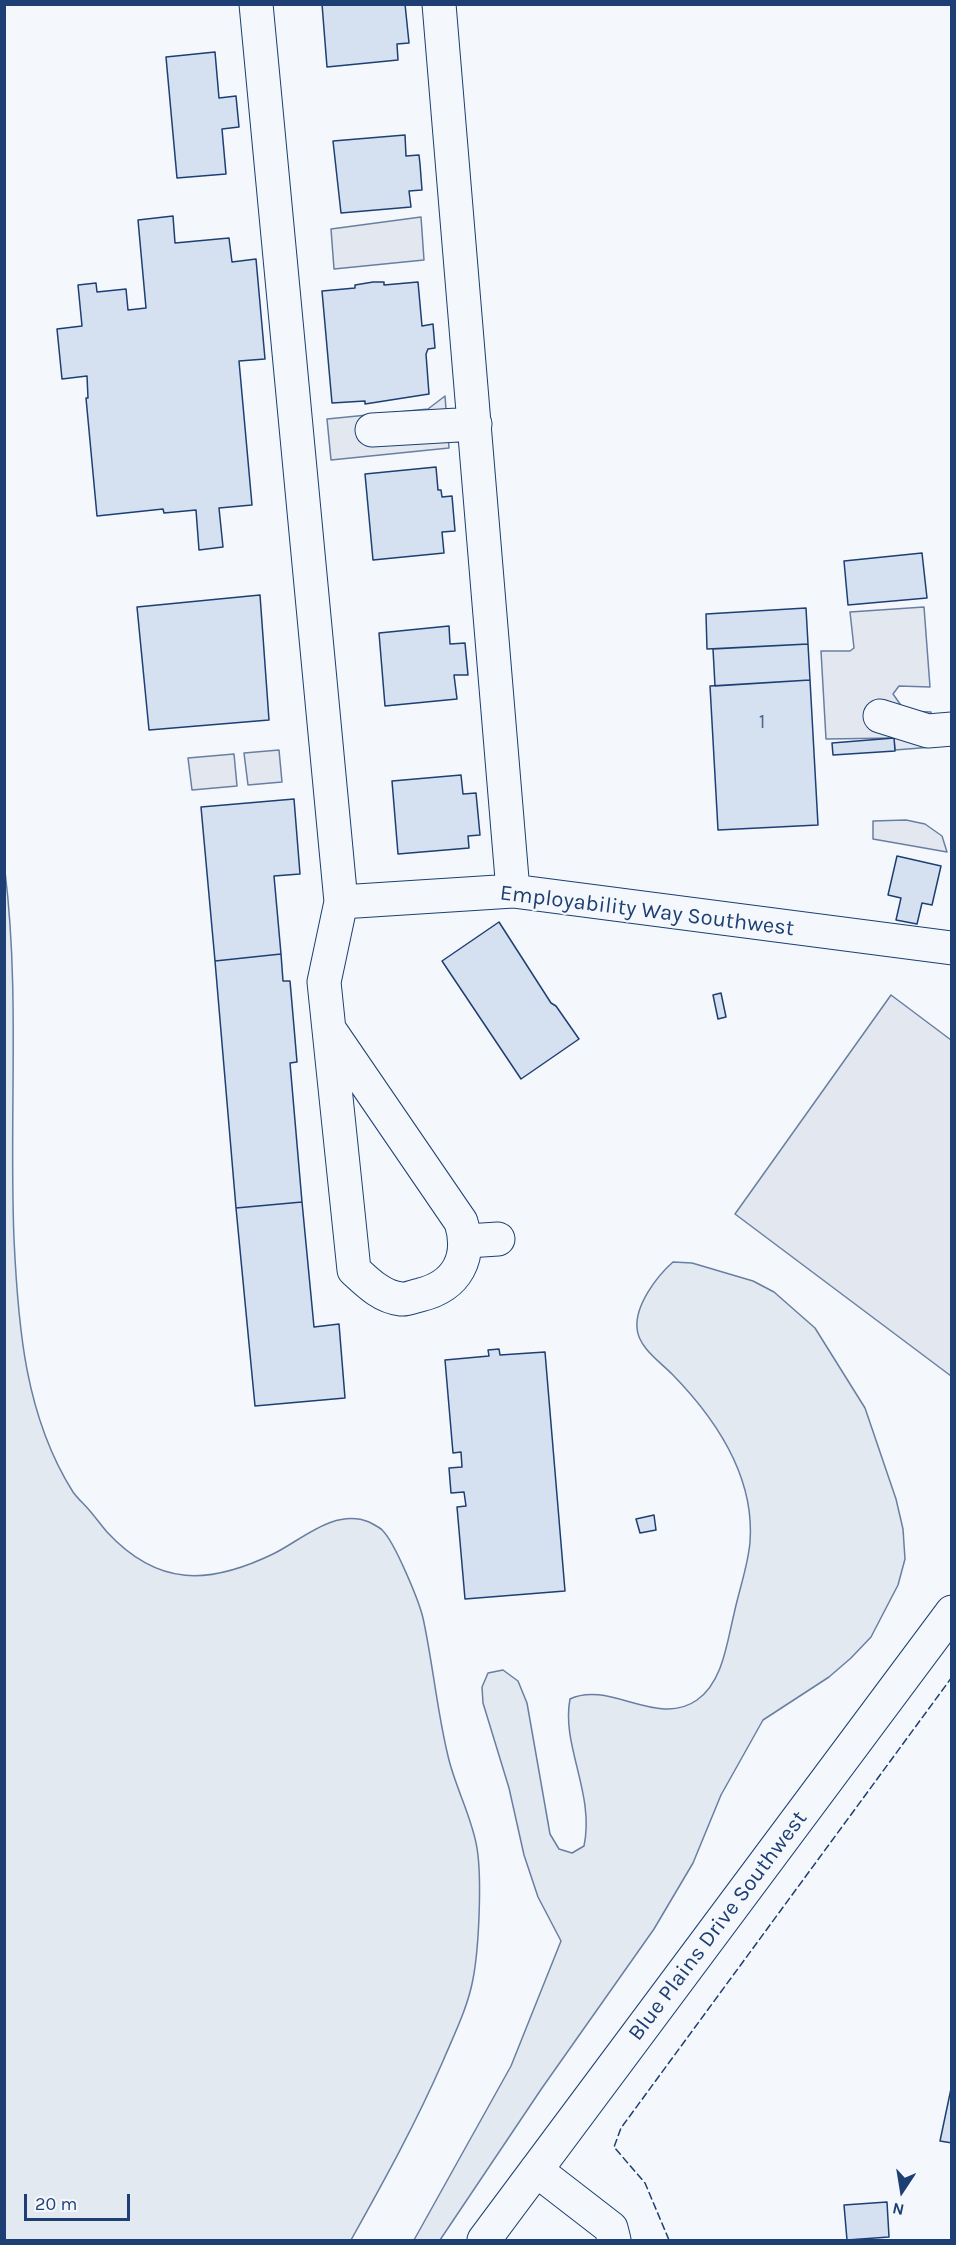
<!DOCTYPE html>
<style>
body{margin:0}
#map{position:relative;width:956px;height:2245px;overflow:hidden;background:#f4f7fb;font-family:Karla,sans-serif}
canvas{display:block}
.frame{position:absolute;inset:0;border:6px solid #1d3f73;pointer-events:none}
.north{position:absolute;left:872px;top:2161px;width:60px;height:60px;-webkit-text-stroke:4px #f4f7fb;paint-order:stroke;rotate:192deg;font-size:16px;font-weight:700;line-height:24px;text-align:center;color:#1d3f73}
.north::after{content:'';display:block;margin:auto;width:21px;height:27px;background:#1d3f73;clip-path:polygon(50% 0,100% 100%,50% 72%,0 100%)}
.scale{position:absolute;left:24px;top:2194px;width:106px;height:27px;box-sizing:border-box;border:3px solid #1d3f73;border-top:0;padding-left:8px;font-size:18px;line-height:21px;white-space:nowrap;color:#1d3f73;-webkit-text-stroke:4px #f4f7fb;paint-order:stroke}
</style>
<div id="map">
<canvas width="956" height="2245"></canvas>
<div class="frame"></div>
<div class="north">N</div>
<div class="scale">20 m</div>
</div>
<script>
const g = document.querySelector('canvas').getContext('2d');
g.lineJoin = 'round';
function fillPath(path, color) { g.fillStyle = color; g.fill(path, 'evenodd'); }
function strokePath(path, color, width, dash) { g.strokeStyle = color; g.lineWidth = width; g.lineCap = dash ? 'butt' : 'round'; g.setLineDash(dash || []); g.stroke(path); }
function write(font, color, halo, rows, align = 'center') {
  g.font = font + ' Karla,sans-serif'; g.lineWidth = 4.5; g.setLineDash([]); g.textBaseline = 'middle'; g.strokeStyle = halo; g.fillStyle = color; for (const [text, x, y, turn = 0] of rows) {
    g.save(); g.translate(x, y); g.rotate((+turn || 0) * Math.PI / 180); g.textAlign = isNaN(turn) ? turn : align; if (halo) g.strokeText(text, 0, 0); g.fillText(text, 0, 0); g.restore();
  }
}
const green = new Path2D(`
 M5,871C20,993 9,1117 14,1239C18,1326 25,1416 73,1492C78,1499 84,1504 90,1511C96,1518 101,1525 107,1532C158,1587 209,1585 273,1554C302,1540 334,1508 369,1522C371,1523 382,1529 383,1531C395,1543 419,1601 423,1618C433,1664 437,1711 448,1756C455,1787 472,1817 477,1848C482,1879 479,1948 473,1979C468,2007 454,2035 443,2061C416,2123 384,2181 351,2240H5Z
 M673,1262L692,1263L753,1281L774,1292L815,1328L865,1408L896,1499L903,1529L905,1559L898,1585L871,1637L851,1658L829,1677L763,1720L721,1795L693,1863L654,1929L542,2088L440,2240H414L511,2066L561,1941L538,1897L524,1855L509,1788L483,1703L482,1687L488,1673L503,1670L518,1681L527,1703L550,1834L559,1849L572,1853L584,1846C595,1793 561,1746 570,1699C609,1680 658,1728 697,1700C723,1682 727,1642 734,1614C739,1590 748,1566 750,1542C755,1477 716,1419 672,1374C660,1362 638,1347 637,1328C635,1305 657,1276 673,1262Z`);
fillPath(green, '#e3e9f0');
strokePath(green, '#687fa3', 1.5);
const parking = new Path2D(`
 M421,217L424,260L334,269L331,229Z
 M445,396L449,448L331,460L327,419L428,409Z
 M924,607L930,687L899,686L893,694L905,711L931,712L933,747L895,750L894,738L826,739L821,651H850L854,648L850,612Z
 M279,750L282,782L248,785L244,753Z
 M234,754L237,786L192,790L188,758Z
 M906,820L925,824L942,836L947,852L873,839V821Z
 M891,995L951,1040V1376L735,1214Z`);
fillPath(parking, '#e3e8f0');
strokePath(parking, '#687fa3', 1.5);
const building = new Path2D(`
 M322,4H405L409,43L397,44L398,60L327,67Z
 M215,52L219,98L236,96L239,127L222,129L226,174L177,178L166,57Z
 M405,135L406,156L419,155L420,164L422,190L409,191L411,207L341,213L333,141Z
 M173,216L175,243L229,238L232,262L256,259L265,359L239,361L252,505L219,508L223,547L199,550L196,510L164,513L163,509L97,516L86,398H88L87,376L62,379L57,329L82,326L78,285L96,283L97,292L126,289L128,310L146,308L138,220Z
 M373,282H384V285L418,282L422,326L433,324L435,348L428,349L426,354L429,394L365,404V401L332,403L322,291L355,288V285Z
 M436,467L438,490H441L442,497L452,496L455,531L442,532L444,553L373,560L365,474Z
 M922,553L927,598L848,605L844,561Z
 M260,595L269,720L149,730L137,607Z
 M806,608L808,644L707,649L706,614Z
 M449,626L450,644L465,643L468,675H454L457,699L385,706L379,633Z
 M808,644L810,680L715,686L713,649Z
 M810,680L818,825L718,830L710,686Z
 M894,738L895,751L833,755L832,743Z
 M461,775L463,794L476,793L480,835L468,836L469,848L398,854L392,781Z
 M294,799L300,874L274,876L281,954L215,961L201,807Z
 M897,856L941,866L932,905L922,903L917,924L896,920L901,898L888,895Z
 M499,922L551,1003L556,1006L579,1039L521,1079L442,961Z
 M281,954L283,981H290L294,1027L297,1062L290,1063L302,1202L236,1208L215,961Z
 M721,993L726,1017L718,1019L713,995Z
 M302,1202L314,1327L339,1324L345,1398L255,1406L236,1208Z
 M499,1349L500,1355L545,1352L565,1591L465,1599L457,1507L466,1506L464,1492L451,1493L449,1468L462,1467L461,1452L453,1453L445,1360L489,1356L488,1350Z
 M654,1515L656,1530L640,1533L636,1519Z
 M952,2084V2143L940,2141Z
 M887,2202L889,2237L847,2240L844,2205Z`);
fillPath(building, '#d5e0f0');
strokePath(building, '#1d3f73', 1.5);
const minor = new Path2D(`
 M256,4L341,902L324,982L354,1270C368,1283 382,1297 401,1299C407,1300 414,1296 420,1295C457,1286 472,1258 461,1222L329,1029
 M439,4L513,891
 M372,430L475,424
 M880,716L928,731L952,729
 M341,902L513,891L952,948
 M467,1241L498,1239
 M536,2170L611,2228L614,2240
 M484,2240L952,1612`);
strokePath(minor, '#1d3f73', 35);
strokePath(minor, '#f4f7fb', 33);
strokePath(new Path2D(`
 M669,2240L645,2183L614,2147L621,2128L952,1677`), '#1d3f73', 1.5, [8, 3]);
write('20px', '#4b6792', null, [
 ["1",762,722]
]);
write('22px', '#1d3f73', '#f4f7fb', [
 ["Employability Way Southwest",647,911,7],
 ["Blue Plains Drive Southwest",718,1926,-53]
]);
</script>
